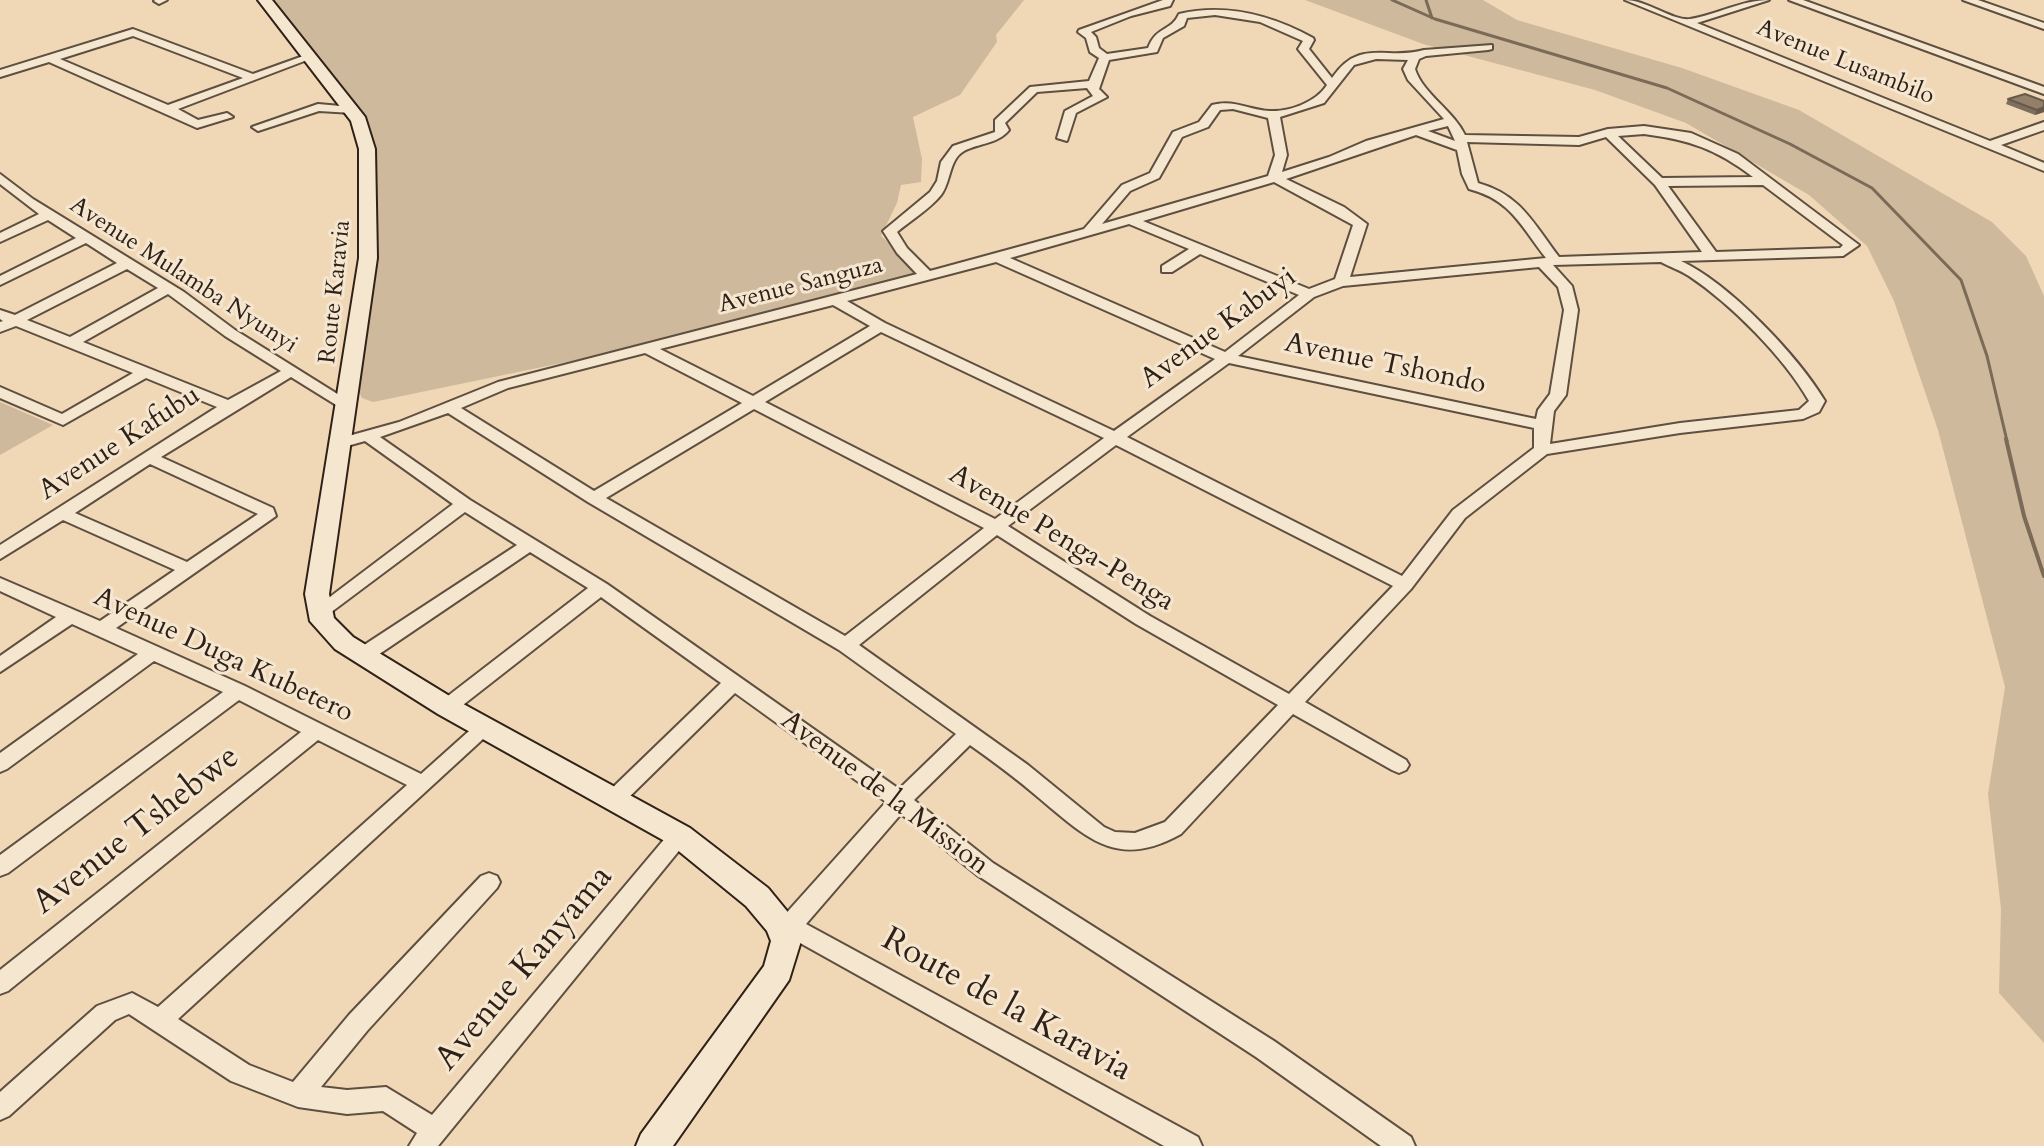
<!DOCTYPE html>
<style>
body{margin:0}
canvas{display:block;background:#f0d8b7}
</style>
<canvas width="2044" height="1146"></canvas>
<script>
const g = document.querySelector('canvas').getContext('2d');
g.lineJoin = 'round';
function fillPath(path, color) { g.fillStyle = color; g.fill(path, 'evenodd'); }
function strokePath(path, color, width, dash) { g.strokeStyle = color; g.lineWidth = width; g.lineCap = dash ? 'butt' : 'round'; g.setLineDash(dash || []); g.stroke(path); }
function write(font, color, halo, rows, align = 'center') {
  g.font = font + ' Cardo,serif'; g.lineWidth = 6; g.setLineDash([]); g.textBaseline = 'middle'; g.strokeStyle = halo; g.fillStyle = color; for (const [text, x, y, turn = 0] of rows) {
    g.save(); g.translate(x, y); g.rotate((+turn || 0) * Math.PI / 180); g.textAlign = isNaN(turn) ? turn : align; if (halo) g.strokeText(text, 0, 0); g.fillText(text, 0, 0); g.restore();
  }
}
fillPath(new Path2D(`
 M269,0H1024L996,35L997,42L960,95L913,117L922,159L921,182L901,185L897,203L881,236L927,276L683,338L373,402L362,398L357,387L372,151Z
 M1305,0H1483L1517,20L1682,68L1799,110L1992,222L2026,256L2044,296V1043L1999,993L2001,909L1988,794L2005,687L1938,430L1894,301L1867,246L1809,195L1686,123L1595,90L1423,44Z
 M0,402L53,425L0,455Z`), '#cfb99c');
strokePath(new Path2D(`
 M1392,0L1435,19L1667,88L1790,144L1872,188L1961,280L1987,356L2007,441
 M1426,0L1432,18`), '#7b6a57', 3);
strokePath(new Path2D(`
 M2006,439L2024,516L2044,576`), '#7b6a57', 4);
const street = new Path2D(`
 M167,0L159,4L154,1L155,0Z
 M1163,0H1173L1170,6L1131,16L1091,32L1096,37L1099,48L1107,54L1148,48C1157,25 1171,32 1179,14C1227,3 1271,15 1313,38L1314,40L1309,49L1332,78C1360,37 1387,61 1424,50L1492,45V49L1488,50L1426,56L1419,59L1415,69C1423,94 1453,110 1465,135L1579,137L1608,129L1644,126L1691,133L1738,154L1859,245L1843,256L1681,261C1729,283 1798,356 1825,401L1819,412L1803,419L1680,433L1547,454L1465,518L1411,589L1305,702L1406,760L1409,765L1406,770L1399,773L1392,770L1293,714L1181,834C1117,870 1087,838 1039,798C1017,779 994,762 970,745L914,800L993,863L1274,1041L1411,1137L1415,1146H1381L1256,1057L977,875L901,814L806,924L1198,1137L1202,1146H1164L793,939L784,943L776,940L773,933L781,919L886,802L735,693L621,805L614,807L607,805L603,799L607,793L721,683L601,597L454,712H440L437,707L440,702L588,588L530,552L369,661H355L352,656L355,651L517,545L465,512L326,616H312L310,612L453,504L365,441L340,448L334,446L332,443L334,440L399,422L498,382L917,274L897,253L883,231L930,192L937,181L941,162L953,146L995,132V120L1030,87L1089,81L1099,58L1090,52L1086,38L1078,32L1079,30ZM1215,15L1260,22L1303,41L1298,49L1327,85C1316,102 1290,112 1270,111C1248,110 1234,99 1212,105L1199,122L1173,132L1150,173L1122,185L1084,229L930,271L907,248L897,232C911,220 930,209 941,195C951,182 949,159 964,151C979,143 998,144 1009,130L1005,123L1037,92L1087,88L1093,96L1065,111L1057,138L1067,141L1076,113L1107,97L1099,89L1109,60L1157,52L1163,38L1184,26L1187,18ZM1376,59L1408,60L1403,69L1408,80L1444,119L1366,141L1329,157L1282,172L1287,155L1280,117L1324,103L1354,65ZM1233,109L1268,118L1275,155L1268,176L1102,224L1130,191L1159,178L1182,137L1208,127L1220,110ZM1448,126L1455,141L1428,131ZM1644,134C1690,140 1716,149 1753,177L1662,178L1618,136ZM1416,135L1457,150L1462,174L1469,189C1511,200 1520,225 1546,258L1350,277L1367,224L1344,207L1286,179ZM1606,137L1655,185L1702,252L1559,257C1533,223 1521,195 1478,183L1467,142L1579,145ZM1274,182L1353,225L1335,279L1309,289L1143,221ZM1763,185L1843,245L1840,248L1716,252L1668,186ZM1129,224L1189,249L1162,266V272H1172L1200,254L1299,295L1225,352L1010,258ZM996,262L1215,359L1114,431L885,323L847,301ZM1661,262C1670,267 1680,270 1689,276C1731,304 1784,357 1809,401L1799,410L1680,423L1550,444L1554,411L1566,395L1578,310L1572,286L1553,265ZM1539,267L1558,287L1564,310L1550,394L1538,410L1536,419L1238,356L1314,297L1343,286ZM833,305L870,326L753,396L660,349ZM881,332L1104,438L995,519L765,402ZM645,353L742,403L594,491L461,408L508,388ZM1229,363L1534,428V448L1453,510L1402,576L1127,437ZM754,409L984,528L845,636L606,498ZM448,413L588,502L839,650L956,734L899,789L607,584L470,500L380,437ZM1116,445L1393,586L1289,694L1150,616L1008,526ZM997,535L1136,624L1278,705L1165,822L1135,833L1115,832L1104,827L1028,765L859,645Z
 M1625,0C1647,0 1672,21 1690,19C1717,15 1741,0 1769,0L1697,23L1990,141L2044,122V130L2001,145L2044,163V171Z
 M1789,0H1803L2044,87V94Z
 M1963,0H1978L2044,23V29Z
 M133,29L253,74L306,55L315,57L178,109L198,120L227,113L233,117L197,128L49,62L0,77V70ZM133,36L243,78L168,105L60,59Z
 M318,104L352,107L358,110L352,113L319,111L258,131L252,127Z
 M0,174L33,199L184,292L235,330L355,405L353,408H341L291,377L161,457L273,508L276,516L116,628L245,686L421,774L478,723H492L495,728L178,1019L249,1065L293,1082L349,1015L481,876L489,873L497,876L500,882L497,888L367,1031L321,1087L347,1090L386,1087L432,1115L672,830L680,827L688,830L691,836L438,1146H409L417,1133L383,1111L347,1114L298,1107L231,1081L129,1014L115,1020L9,1116L0,1120V1092L97,1006L132,993L158,1007L407,785L318,740L8,991L0,994V970L301,732L239,700L8,873L0,876V855L223,692L154,661L7,769L0,772V753L138,654L72,624L0,672V656L56,617L0,591V578L100,621L175,570L63,520L0,559V545L217,407L146,378L63,425L0,398V387L62,414L133,373L16,326L0,332V322L3,321L0,319V310L15,315L117,263L86,243L0,285V276L76,238L48,220L0,242V233L39,214L0,184ZM127,269L158,288L70,337L27,320ZM168,294L225,336L281,371L228,400L83,342ZM150,464L258,514L187,562L75,513Z`);
const secondary = new Path2D(`
 M258,0H272L365,117L375,149L377,258L329,594L334,618L353,637L456,700L690,828L768,888L791,916L801,941L789,980L673,1146H636L641,1134L764,966L771,941L767,931L746,906L670,844L438,714L335,649L310,621L305,594L359,258V149L351,121Z`);
strokePath(street, '#5f4f40', 4);
strokePath(secondary, '#2f2118', 4);
fillPath(street, '#f5e6d0');
fillPath(secondary, '#f5e6d0');
fillPath(new Path2D(`
 M2008,99L2044,101V112L2035,115L2006,104Z`), '#7e6e5c');
fillPath(new Path2D(`
 M2044,107V112L2035,115L2037,110Z`), '#675a4b');
const building = new Path2D(`
 M2025,94L2044,101V107L2037,110L2008,99Z`);
fillPath(building, '#93806b');
strokePath(building, '#675a4b', 2);
write('24px', '#2f2118', '#f5e6d0', [
 ["Avenue Lusambilo",1845,63,22],
 ["Avenue Mulamba Nyunyi",183,276,33],
 ["Avenue Sanguza",801,286,-14],
 ["Route Karavia",336,292,-84]
]);
write('28px', '#2f2118', '#f5e6d0', [
 ["Avenue Kabuyi",1219,329,-36],
 ["Avenue Tshondo",1385,365,12],
 ["Avenue Kafubu",120,444,-33],
 ["Avenue Penga-Penga",1061,539,31],
 ["Avenue Duga Kubetero",223,656,25],
 ["Avenue de la Mission",884,794,37]
]);
write('34px', '#2f2118', '#f5e6d0', [
 ["Avenue Tshebwe",137,831,-38],
 ["Avenue Kanyama",525,969,-50],
 ["Route de la Karavia",1006,1006,29]
]);
</script>
